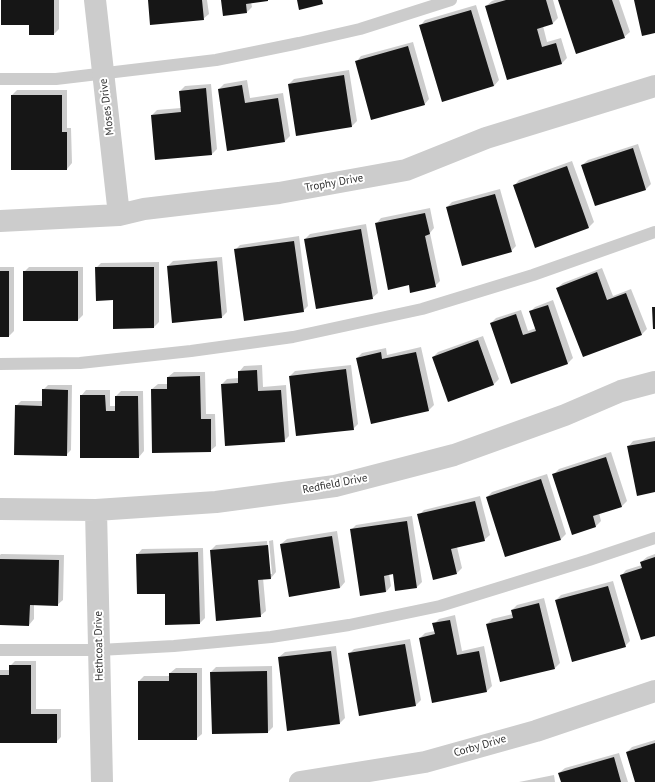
<!DOCTYPE html>
<style>
body{margin:0}
canvas{display:block;background:#fff}
</style>
<canvas width="655" height="782"></canvas>
<script>
const g = document.querySelector('canvas').getContext('2d');
g.lineJoin = 'round';
function fillPath(path, color) { g.fillStyle = color; g.fill(path, 'evenodd'); }
function strokePath(path, color, width, dash) { g.strokeStyle = color; g.lineWidth = width; g.lineCap = dash ? 'butt' : 'round'; g.setLineDash(dash || []); g.stroke(path); }
function write(font, color, halo, rows, align = 'center') {
  g.font = font + ' "PT Sans",sans-serif'; g.lineWidth = 4; g.setLineDash([]); g.textBaseline = 'middle'; g.strokeStyle = halo; g.fillStyle = color; for (const [text, x, y, turn = 0] of rows) {
    g.save(); g.translate(x, y); g.rotate((+turn || 0) * Math.PI / 180); g.textAlign = isNaN(turn) ? turn : align; if (halo) g.strokeText(text, 0, 0); g.fillText(text, 0, 0); g.restore();
  }
}
fillPath(new Path2D(`
 M2,0H59V29L54,34L30,24Z
 M149,0H207L209,14L203,19Z
 M222,0H267L251,2L252,7L247,12Z
 M495,0H553L558,18L553,23L543,26L547,42L561,38L567,58L562,63L507,79L486,6L492,1Z
 M559,0H619L630,32L624,37Z
 M476,5L499,80L494,86L420,26L425,20Z
 M413,42L429,99L424,105L356,62L361,56Z
 M349,70L357,121L352,126L297,135L289,84L294,79Z
 M247,80L250,98L283,93L290,136L285,141L219,89L224,84Z
 M211,84L217,149L212,154L156,159L152,115L157,110L181,108L180,91L185,86Z
 M17,90H67V128H71L72,163L67,169H12V95Z
 M638,144L651,184L646,189L582,165L588,160Z
 M572,161L594,222L589,227L514,186L519,180Z
 M500,189L516,246L511,251L447,207L452,202Z
 M430,208L434,228L430,233L440,281L435,286L409,284L376,224L381,218Z
 M366,224L378,293L372,298L317,307L305,239L310,234Z
 M299,236L308,306L303,311L235,250L240,245Z
 M222,257L227,312L222,317L168,266L173,261Z
 M159,262V322L154,327L114,328V299L96,268L101,263Z
 M0,267H14V331L9,336H0Z
 M29,267H83V315L78,320L24,272Z
 M602,268L613,296L631,289L647,329L642,334L557,288L563,283Z
 M553,300L573,358L568,363L511,382L491,323L496,318L521,310L528,331L536,328L530,312L535,307Z
 M483,336L499,379L494,384L433,357L438,352Z
 M421,347L434,405L429,410L357,358L362,353L386,348L387,355Z
 M262,365L263,387L286,385L289,436L284,441L222,384L227,379L239,378V372L244,366Z
 M351,365L358,424L353,429L290,376L295,371Z
 M174,372H205L206,414H215L216,446L210,451L152,389L158,384H168V377Z
 M48,385H72L71,450L66,455L16,406L21,401H43V390Z
 M86,390H110V406H116V396L121,391H143L144,451L139,457L81,396Z
 M655,437V491L628,447L633,441Z
 M611,452L627,501L622,506L599,513L601,521L596,526L573,533L554,474L559,469Z
 M547,474L566,534L561,539L487,497L492,492Z
 M480,496L490,535L484,540L457,547L462,568L457,573L419,515L424,510Z
 M412,516L422,582L417,587L393,573L389,574L391,586L386,592L361,595L351,530L356,525Z
 M337,531L345,582L340,588L290,596L281,544L287,539Z
 M273,540L276,572L271,578H263L266,611L260,616L211,550L216,545L267,541L270,574H272L269,541Z
 M203,548L205,618L200,623L166,593L137,555L142,549Z
 M1,554L64,555L63,600L57,605L34,604V619L29,625L0,624V555Z
 M655,554V635L621,576L626,570L642,565L641,562L647,557Z
 M613,581L630,641L625,646L556,600L561,595Z
 M544,598L560,663L555,668L487,624L492,619L513,614L512,610L517,605Z
 M455,615L462,651L484,646L492,686L487,691L433,702L420,638L425,633L435,631L434,624L439,619Z
 M410,639L421,700L416,705L349,654L354,649Z
 M336,646L345,718L340,723L279,657L285,652Z
 M15,661H36V709H61V737L56,742H0V670H10V666Z
 M272,666L273,727L268,732L211,672L216,667Z
 M176,668H202V734L196,739L139,681L144,676H170V673Z
 M655,740V782H636L627,752L632,747Z
 M619,753L628,782H562L559,773L565,768Z
 M554,775L555,782H519Z`), '#0003');
fillPath(new Path2D(`
 M1,0H54V35H29V25H1Z
 M148,0H202L204,20L150,25Z
 M221,0H268V1L246,4L247,13L223,16Z
 M297,0H322L323,4L299,10Z
 M506,0H546L553,24L537,29L542,47L556,43L562,64L507,80L485,6Z
 M558,0H612L625,38L576,54Z
 M634,0H655V33L642,36Z
 M471,10L494,86L442,102L419,25Z
 M408,46L425,105L371,120L355,61Z
 M344,75L352,127L296,136L288,84Z
 M242,85L245,103L278,98L285,142L227,151L218,89Z
 M206,88L212,155L155,160L151,115L181,112L179,91Z
 M11,95H62V132H67V170H11Z
 M633,148L646,190L595,206L581,165Z
 M567,166L589,228L535,248L513,185Z
 M495,194L512,252L462,266L446,207Z
 M425,213L430,234L425,236L436,287L410,293L409,285L388,290L375,223Z
 M361,229L373,299L316,309L304,239Z
 M294,241L304,312L244,321L234,249Z
 M217,261L222,318L172,323L167,266Z
 M95,267H154V328L113,329V300L96,301Z
 M0,271H9V337H0Z
 M23,271H78V321H23Z
 M597,272L607,300L626,293L642,335L583,357L556,288Z
 M548,305L568,364L511,384L490,323L516,314L523,335L536,331L529,311Z
 M652,307H655V329H653Z
 M478,340L494,385L448,402L432,357Z
 M381,352L382,359L416,352L429,411L371,424L356,358Z
 M346,369L354,430L296,436L289,376Z
 M257,370L258,391L281,390L285,442L225,446L221,384L238,383V371Z
 M200,376L201,419H211V452L152,453L151,389H167V377Z
 M42,389L68,390L67,456L14,455L15,405L42,406Z
 M80,395H105L106,411H115V396H138L139,458H80Z
 M655,441V492L637,496L627,446Z
 M606,457L622,507L593,516L596,527L572,535L552,474Z
 M541,479L561,540L505,557L486,497Z
 M475,501L485,541L451,549L457,574L433,580L417,514Z
 M407,521L417,588L395,591L393,574L384,576L386,592L360,596L350,529Z
 M332,536L340,588L289,597L280,544Z
 M268,545L271,579L258,580L261,617L216,621L210,550Z
 M198,552L200,624L165,625V594H137L136,554Z
 M655,557V636L641,640L620,575L642,568L640,562Z
 M0,559L59,560L58,606L30,605L29,626L0,625Z
 M608,586L626,647L572,662L555,600Z
 M539,603L555,669L500,682L486,624L513,618L511,610Z
 M450,620L457,655L479,651L487,692L432,703L419,638L435,634L432,623Z
 M405,644L416,706L359,716L348,653Z
 M331,651L340,724L287,731L278,657Z
 M9,665H31V714H57V743H0V675H9Z
 M267,671L268,733L212,734L210,672Z
 M169,673H197V740H138V681H169Z
 M655,743V782H635L626,752Z
 M614,757L621,782H561L558,773Z`), '#161616');
strokePath(new Path2D(`
 M0,79H56L216,60L299,43L360,29L451,0
 M0,364L80,363L191,351L293,337L422,309L533,275L655,232
 M0,650H99L174,646L271,637L349,625L440,606L589,560L655,538`), '#ccc', 12);
strokePath(new Path2D(`
 M95,0L119,215
 M0,221L119,215L144,209L279,193L406,170L486,138L655,86
 M0,509L96,510L216,502L335,486L454,455L565,415L621,391L655,382
 M96,510L102,782
 M300,782L425,762L536,731L655,691`), '#ccc', 22);
write('11px', '#2f2f2f', '#fff', [
 ["Moses Drive",107,107,-97],
 ["Trophy Drive",334,183,-10],
 ["Redfield Drive",335,484,-11],
 ["Hethcoat Drive",99,646,-91],
 ["Corby Drive",480,746,-16]
]);
</script>
